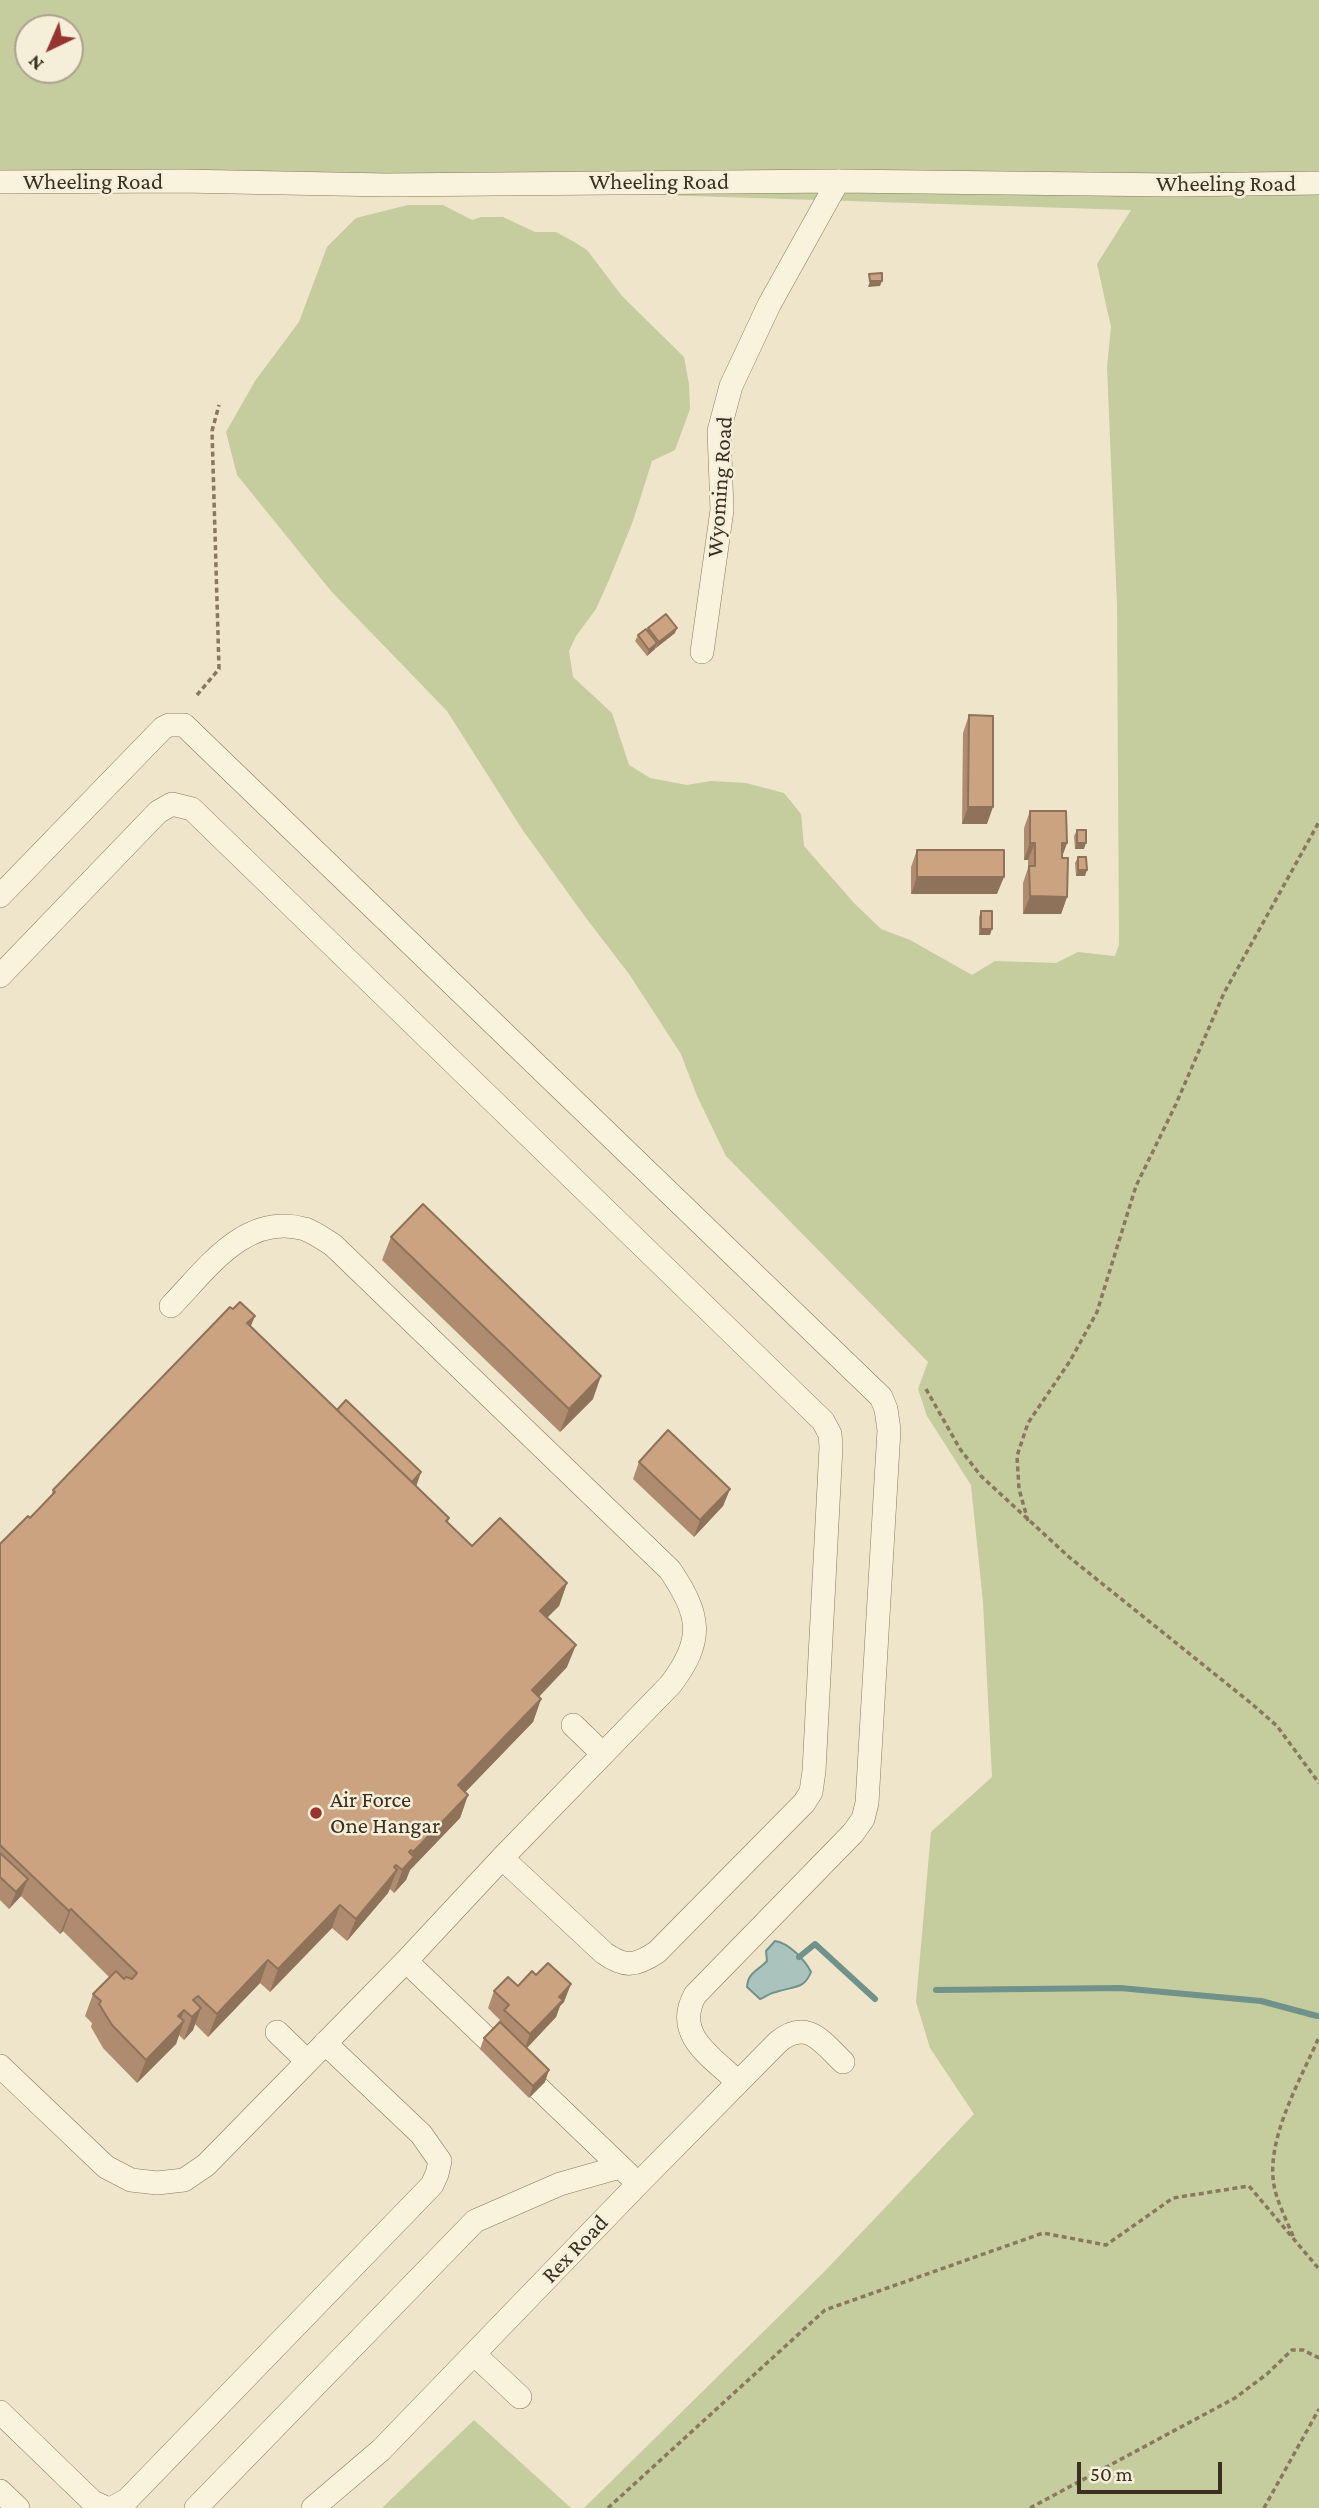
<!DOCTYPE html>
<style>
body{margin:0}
#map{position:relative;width:1319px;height:2508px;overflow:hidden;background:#eee5ca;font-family:"Crimson Pro",serif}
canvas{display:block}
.north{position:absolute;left:14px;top:14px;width:70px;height:70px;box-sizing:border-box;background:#f5efd9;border:2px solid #aba28f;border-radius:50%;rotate:224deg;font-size:19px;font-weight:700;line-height:28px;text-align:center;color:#3b2f21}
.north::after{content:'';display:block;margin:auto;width:24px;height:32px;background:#98342f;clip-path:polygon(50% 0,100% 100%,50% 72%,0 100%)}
.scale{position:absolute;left:1077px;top:2462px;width:145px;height:32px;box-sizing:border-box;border:4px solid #3b2f21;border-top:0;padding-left:9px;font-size:21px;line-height:24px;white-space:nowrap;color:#3b2f21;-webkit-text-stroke:5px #f5efd9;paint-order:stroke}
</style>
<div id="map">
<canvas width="1319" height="2508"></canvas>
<div class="north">N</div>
<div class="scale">50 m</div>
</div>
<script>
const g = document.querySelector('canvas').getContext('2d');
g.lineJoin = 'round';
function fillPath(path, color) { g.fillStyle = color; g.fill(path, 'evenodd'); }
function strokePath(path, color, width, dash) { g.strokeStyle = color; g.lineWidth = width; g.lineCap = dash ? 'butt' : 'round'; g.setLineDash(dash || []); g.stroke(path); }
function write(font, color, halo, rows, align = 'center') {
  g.font = font + ' "Crimson Pro",serif'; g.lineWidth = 5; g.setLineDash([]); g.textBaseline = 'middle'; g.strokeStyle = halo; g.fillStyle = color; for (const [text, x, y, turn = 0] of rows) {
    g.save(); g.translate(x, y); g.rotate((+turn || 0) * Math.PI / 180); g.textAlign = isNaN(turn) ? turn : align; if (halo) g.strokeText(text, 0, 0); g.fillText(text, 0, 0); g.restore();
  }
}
fillPath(new Path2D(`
 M0,0H1319V2508H584L824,2272L974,2114L930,2048L916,2002L931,1832L992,1777L983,1602L971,1485L927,1416L918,1389L928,1362L726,1156L697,1096L681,1054L629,974L586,918L522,829L447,711L331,591L237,475L226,432L255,381L299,322L327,247L356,218L408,205H443L472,220L481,217H503L535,232H556L576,243L587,250L622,296L684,357L689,384L690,409L675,450L652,461L633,521L609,580L596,609L576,636L569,651L573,677L612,713L629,765L650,778L687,785L711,781L746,783L784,793L801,814L804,846L854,903L881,929L910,940L972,975L995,961L1056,963L1078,952L1115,956L1119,945L1117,605L1107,367L1111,327L1097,264L1131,210L0,174ZM28,28H70V70H28Z
 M474,2420L571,2508H382Z`), '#c5cc9d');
const water = new Path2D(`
 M775,1941C789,1943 805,1960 811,1972C804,1990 793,1986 776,1992C770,1993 765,1997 760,1999L747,1987C748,1972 758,1971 767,1961L766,1951Z`);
fillPath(water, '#aac3bd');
strokePath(water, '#71918b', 2);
strokePath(new Path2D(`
 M799,1957L815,1944L875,1999
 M936,1990L1120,1988L1261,2001L1317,2016`), '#71918b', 6);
const minor = new Path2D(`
 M0,182L181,181L386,185L838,181L1173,185L1319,183
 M702,652L722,510L719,431L731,386L769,305L838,181
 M0,896L163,728L169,725H184L881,1397L886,1409L889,1430L867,1803L863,1819L853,1833L695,1995C673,2035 712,2057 738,2082
 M0,976L158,812L172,804L192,809L823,1421L830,1434L831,1447L814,1771L811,1792L804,1803L657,1952C636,1966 625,1968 604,1953L502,1858
 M573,1725L603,1754
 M406,1961L628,2174
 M277,2032L307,2061
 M0,2066L106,2167L131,2180L157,2183L184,2180L206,2165L406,1961L504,1856L671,1684C705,1639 700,1615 670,1570L333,1245C325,1240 314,1232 305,1229C245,1212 207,1269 171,1306
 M475,2355L520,2397
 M0,2412L93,2502L106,2508
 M0,2491L18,2508
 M112,2508L127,2500L432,2185L437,2174L440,2161L421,2134L325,2043
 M196,2508L475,2221L560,2184L620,2167
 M313,2508L381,2450L638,2184L778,2042C807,2018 822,2042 843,2062`);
strokePath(minor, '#8a785e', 24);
strokePath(new Path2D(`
 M197,695L219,669L212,431L219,405
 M926,1389L960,1449L981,1476L1069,1557L1252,1704L1277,1726L1319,1783
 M1028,1521L1019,1489L1017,1456L1028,1423L1070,1361L1097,1312L1136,1186L1176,1104L1224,993L1319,822
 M1293,2236C1287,2221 1279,2206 1275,2190C1263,2143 1301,2079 1319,2037
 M608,2508L825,2310L1043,2233L1106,2245L1173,2198L1249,2186L1319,2269
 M1030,2508L1235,2398L1267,2374L1292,2350H1303L1319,2358
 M1264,2508L1319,2409`), '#8a785e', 3.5, [5, 3.5]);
strokePath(minor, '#f9f2dd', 23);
fillPath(new Path2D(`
 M648,628L675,633L656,648V647L655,649L647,656L635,641L638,635L647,630Z
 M969,715L987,824H962L963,733Z
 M1030,811L1067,843L1062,856L1067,897L1061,914H1023V883L1028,868V860H1024V828Z
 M1077,830L1084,849H1075L1074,836Z
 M917,850L997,894H911V867Z
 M1078,857L1085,876H1076L1075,863Z
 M981,911L990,935H979V917Z
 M391,1237L593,1399L560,1432L382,1260Z
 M251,1326L449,1518L448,1522L472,1546L567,1583L559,1606L547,1617L567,1667L539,1697L541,1699L533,1722L465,1792L468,1795L460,1818L410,1870L406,1880L394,1893L390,1889L388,1893L347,1941L332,1928L270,1992L260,1983L208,2037L195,2024L193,2030L184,2040L179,2035L176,2044L137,2083L103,2048L91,2027L92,2023L85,2016L93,1994L109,1977L63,1931L60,1934L21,1896L9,1909L0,1900V1544L30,1518L51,1497L53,1490Z
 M639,1462L730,1489L723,1506L694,1537L633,1479Z
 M518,1986L564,2002L560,2006L556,2017L527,2048L545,2082L529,2098L480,2049L484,2038L500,2020L488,2008L494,1991Z`), '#af8c6f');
fillPath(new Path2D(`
 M870,281H882L880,286L868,287Z
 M677,628L675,633L656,648L659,642Z
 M657,643L655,649L647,656L649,650Z
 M968,807H993L987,824H962Z
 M1030,843H1035L1028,860H1024Z
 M1062,843H1067L1061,860Z
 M1077,843H1086L1084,849H1075Z
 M1078,870H1087L1085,876H1076Z
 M917,877H1004L997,894H911Z
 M1030,896L1067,897L1061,914H1023Z
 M981,929H992L990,935H979Z
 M255,1316L246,1338L247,1323Z
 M601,1376L593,1399L560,1432L569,1409Z
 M421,1472L415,1490L408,1486Z
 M730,1489L723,1506L694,1537L700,1520Z
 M567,1583L559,1606L532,1633L540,1611Z
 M576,1645L567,1667L523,1713L532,1690Z
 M541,1699L533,1722L450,1808L458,1785Z
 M468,1795L460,1818L410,1870L406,1880L394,1893L409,1852L411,1850L405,1868L409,1863L413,1852Z
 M396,1865L393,1875L397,1870L388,1893L347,1941L356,1919Z
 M28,1879L21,1896L9,1909L16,1892Z
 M340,1905L332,1928L270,1992L278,1969Z
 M71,1909L63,1931L60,1934L69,1911Z
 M268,1960L260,1983L208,2037L217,2014Z
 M571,1984L564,2002L560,2006L556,2017L524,2051L530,2034L559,1997Z
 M201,2008L193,2030L184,2040L192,2017Z
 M184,2010L178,2027L184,2021L176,2044L137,2083L146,2060L178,2016Z
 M549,2070L545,2082L529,2098L533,2086Z`), '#8e725a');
const building = new Path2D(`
 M882,273V281H870L869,274Z
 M666,614L677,628L659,642L648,628Z
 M646,629L657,643L649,650L638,635Z
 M969,715L993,716V807H968Z
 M1030,811H1066L1067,843H1062V858H1068L1067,897L1030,896L1029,866H1035V843H1030Z
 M1077,830H1086V843H1077Z
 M917,850H1004V877H917Z
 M1078,857H1086L1087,870H1078Z
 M981,911H992V929H981Z
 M423,1204L601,1376L569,1409L391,1237Z
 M240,1302L255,1316L247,1323L449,1518L446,1521L472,1546L500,1518L567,1583L540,1611L576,1645L532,1690L541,1699L458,1785L468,1795L413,1852L411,1850L409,1852L414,1857L402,1870L396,1865L394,1867L397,1870L356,1919L340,1905L278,1969L268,1960L217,2014L198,1996L193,2000L201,2008L192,2017L184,2010L178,2016L184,2021L146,2060L112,2025L99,2004L101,2001L93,1994L116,1971L124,1979L126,1977L132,1979L137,1973L71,1909L69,1911L0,1845V1544L28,1516L30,1518L55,1492L53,1490L230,1307L233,1309Z
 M346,1400L421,1472L412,1482L337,1410Z
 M668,1430L730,1489L700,1520L639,1462Z
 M0,1853L28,1879L16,1892L0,1877Z
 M548,1963L571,1984L559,1997L563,2000L530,2034L504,2010L509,2005L494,1991L508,1977L518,1986L532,1971L536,1975Z
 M500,2022L549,2070L533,2086L484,2038Z`);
fillPath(building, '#cba381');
strokePath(building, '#8e725a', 2);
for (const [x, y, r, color] of [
 [316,1813,7,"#98342f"]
]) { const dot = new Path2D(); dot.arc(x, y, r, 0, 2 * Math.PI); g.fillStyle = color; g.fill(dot); strokePath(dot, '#f5efd9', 2.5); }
write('23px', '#3b2f21', '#f5efd9', [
 ["Wheeling Road",93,182],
 ["Wheeling Road",659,182],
 ["Wheeling Road",1226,184],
 ["Wyoming Road",720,487,-86],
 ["Rex Road",575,2249,-46]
]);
write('23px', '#3b2f21', '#f5efd9', [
 ["Air Force",330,1800],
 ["One Hangar",330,1826]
], 'left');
</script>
